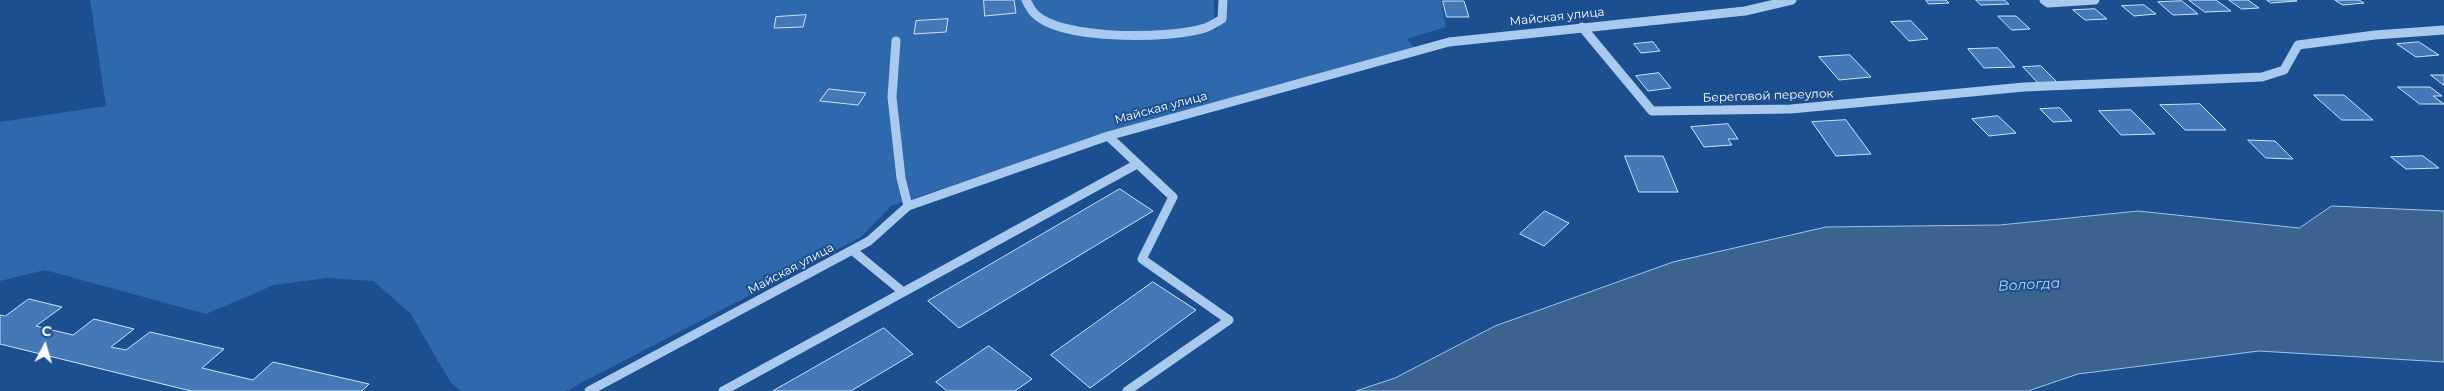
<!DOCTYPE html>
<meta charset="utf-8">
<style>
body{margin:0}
#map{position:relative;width:2444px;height:391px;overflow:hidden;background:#1b4f8f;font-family:Montserrat,sans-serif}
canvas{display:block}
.north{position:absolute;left:20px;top:321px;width:50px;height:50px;-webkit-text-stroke:4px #1b4f8f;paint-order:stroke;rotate:6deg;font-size:14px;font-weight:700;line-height:20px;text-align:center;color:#fff}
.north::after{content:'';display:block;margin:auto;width:18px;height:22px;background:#fff;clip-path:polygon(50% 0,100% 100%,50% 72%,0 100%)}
</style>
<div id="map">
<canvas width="2444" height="391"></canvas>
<div class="north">С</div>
</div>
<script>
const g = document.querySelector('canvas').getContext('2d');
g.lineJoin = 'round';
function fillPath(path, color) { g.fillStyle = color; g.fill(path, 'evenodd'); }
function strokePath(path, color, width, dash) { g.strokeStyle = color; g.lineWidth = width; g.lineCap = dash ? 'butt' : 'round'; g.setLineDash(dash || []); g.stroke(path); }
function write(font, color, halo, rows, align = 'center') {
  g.font = font + ' Montserrat,sans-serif'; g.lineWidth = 4; g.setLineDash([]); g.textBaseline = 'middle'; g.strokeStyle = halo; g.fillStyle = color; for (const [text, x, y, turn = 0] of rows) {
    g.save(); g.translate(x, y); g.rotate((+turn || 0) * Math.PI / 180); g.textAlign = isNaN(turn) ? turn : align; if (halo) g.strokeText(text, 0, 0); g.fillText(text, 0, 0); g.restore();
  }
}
fillPath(new Path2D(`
 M90,0H1214L1215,31L1225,19L1228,0H1441L1446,27L1407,39L1414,47L1105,133L891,206L861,237L566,391H461L451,383L410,313L373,281L327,278L274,285L206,314L45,270L0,281V122L106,106Z`), '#2e69ad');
const water = new Path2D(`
 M2332,206L2444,211V362L2259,351L2078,374L2028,391H1356L1395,378L1495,326L1673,262L1826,227L2000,225L2138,211L2299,228Z`);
fillPath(water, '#3c6290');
strokePath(water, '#9cc4f0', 1);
const building = new Path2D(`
 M984,0H1014L1016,13L985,16Z
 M1926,0H1946L1949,3L1929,4Z
 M1976,0H2004L2009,4L1981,5Z
 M2189,0H2216L2231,11L2205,12Z
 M2229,0H2248L2259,8L2242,9Z
 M2267,0H2295L2297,1L2271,3Z
 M2335,0H2359L2364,3L2343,5Z
 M1443,1H1464L1469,17H1447Z
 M2182,1L2198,14L2173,15L2158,2Z
 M2144,5L2156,14L2134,16L2122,6Z
 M2095,9L2107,19L2085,20L2073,10Z
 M806,15L803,27L774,28L776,17Z
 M1998,16H2016L2030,29L2012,30Z
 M948,19L946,32L914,34L916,21Z
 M1911,21L1928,39L1909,41L1891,22Z
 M1653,42L1660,51L1641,53L1634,44Z
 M2419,42L2439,55L2416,57L2397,44Z
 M1998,48L2015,67L1984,68L1968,49Z
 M1850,55L1871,77L1839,80L1819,57Z
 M2041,66L2058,83L2039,84L2023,67Z
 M1659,73L1671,88L1648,91L1636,76Z
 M2431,75H2444V85Z
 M2398,87H2430L2442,96H2433L2444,104H2420Z
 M829,89L866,93L858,105L820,101Z
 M2314,95H2344L2373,120H2342Z
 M2200,104L2226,130H2185L2160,105Z
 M2060,108L2072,121L2053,122L2040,109Z
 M2131,110L2155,134L2121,135L2099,111Z
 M1998,116L2016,133L1989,136L1972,119Z
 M1846,120L1871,154L1836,156L1812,122Z
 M1728,124L1738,139H1728L1732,145L1704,147L1691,127Z
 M2248,140L2275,141L2293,159L2266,158Z
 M1625,156H1663L1678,192H1639Z
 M2423,156L2439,168L2406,169L2391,157Z
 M1120,189L1153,211L959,328L928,301Z
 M1545,211L1569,223L1544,246L1520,234Z
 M1153,282L1196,310L1090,388L1051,355Z
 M29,299L62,307L36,326L73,335L94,319L134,329L111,347L126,350L150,332L224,349L202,368L253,380L273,362L369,384L362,391H191L0,344V315L5,316Z
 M884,328L913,354L851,391H773Z
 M989,346L1032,379L1015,391H947L936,382Z`);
fillPath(building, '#4478b7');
strokePath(building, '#cfe3fa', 1);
strokePath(new Path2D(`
 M1026,0C1028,4 1031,10 1034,13C1060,41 1171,39 1205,28C1211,26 1217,22 1222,19L1223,0
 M2044,0L2048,3L2095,0
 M1582,27L1652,111L1791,109L2024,87L2262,77L2284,70L2298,45L2375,35L2444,30
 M896,41L892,97L901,178L908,206
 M1108,136L1173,197L1142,259L1229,320L1127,391
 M852,250L903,292
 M589,391L869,241L908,206L1108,136L1449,42L1745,11L1792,0
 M723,391L1137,164`), '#a9c9ee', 9);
write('12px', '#fff', '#1b4f8f', [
 ["Майская улица",1557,17,-6],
 ["Береговой переулок",1768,96,-2],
 ["Майская улица",1161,108,-15],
 ["Майская улица",791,269,-28]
]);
write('italic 14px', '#b5d3f5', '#1b4f8f', [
 ["Вологда",2029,285,-3]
]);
</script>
